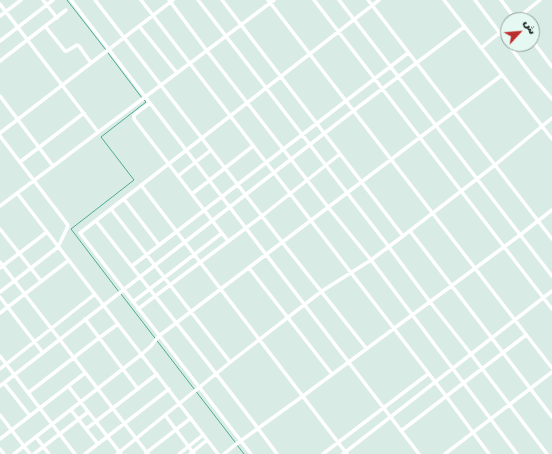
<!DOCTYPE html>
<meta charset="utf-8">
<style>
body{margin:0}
#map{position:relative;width:552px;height:454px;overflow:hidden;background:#d8ebe5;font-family:"DejaVu Sans","Noto Sans Arabic",sans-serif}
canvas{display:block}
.north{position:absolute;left:500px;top:12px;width:40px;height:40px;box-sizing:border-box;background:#e5f8f2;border:1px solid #93a19d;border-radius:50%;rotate:64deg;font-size:11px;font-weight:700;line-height:16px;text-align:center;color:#191f1d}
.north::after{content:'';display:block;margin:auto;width:14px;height:18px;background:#bc2d2d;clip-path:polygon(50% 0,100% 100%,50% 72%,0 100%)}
</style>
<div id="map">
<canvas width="552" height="454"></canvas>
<div class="north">ش</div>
</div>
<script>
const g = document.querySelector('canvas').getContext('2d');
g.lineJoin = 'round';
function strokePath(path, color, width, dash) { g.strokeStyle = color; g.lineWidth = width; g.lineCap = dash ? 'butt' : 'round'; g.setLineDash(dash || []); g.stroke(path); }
strokePath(new Path2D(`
 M67,0L106,50
 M108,53L142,98
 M119,292L71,229L134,180L101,137L146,102L144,100
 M121,294L235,442
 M237,445L244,454`), '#4bab95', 1);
strokePath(new Path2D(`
 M43,0L57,18
 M71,0L419,454
 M95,0L282,242L366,348
 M141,0L446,396L489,454
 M169,0L207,51L328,207L371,260L517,454
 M198,0L389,247L430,302L471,354L547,454
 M222,0L403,236
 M268,0L552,368
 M314,0L552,309
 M339,0L552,276
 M368,0L552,239
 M444,0L552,139
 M475,0L508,44
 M501,0L516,20
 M0,4L98,132
 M0,16L21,0
 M515,20L540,0
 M45,26L65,51H67L77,45L79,46L91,63
 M139,26L177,73
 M532,40L552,67
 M0,41L53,0
 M508,44L533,77L552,99
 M481,48L508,26
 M0,61L66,10
 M0,96L53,166
 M150,103L134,115V119L228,241
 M0,133L173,0
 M0,136L67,224L68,226L58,247L0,292
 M20,162L84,113
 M178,176L211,150
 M141,185L347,454
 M17,193L218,454
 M192,194L253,146
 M124,199L159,245
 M0,206L177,73L274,0
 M111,209L230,362
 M96,221C156,298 219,375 277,454
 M0,229L41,281
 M410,231L552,417
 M0,262L148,454
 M132,266L408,53
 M0,268L47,232
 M249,268L332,374
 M0,297L43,353
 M133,302L222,233
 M138,309L262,216L340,154
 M0,313L69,260
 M85,319L138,389
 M0,356L75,454
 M0,369L95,294
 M4,383L30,416
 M0,386L353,111L464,27
 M69,387L121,454
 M28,393L99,338L118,324
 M71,410L98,444
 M0,415L30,454
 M165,415L194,454
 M86,429L157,374
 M401,431L526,335
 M36,437L49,454
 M0,439L85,373
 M0,449L4,454
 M146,453L191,418
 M14,454L142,354L151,346L159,336L502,75
 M34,454L88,412
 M85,454L169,389
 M117,454L233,360L322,291L371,260L403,236L495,165L552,118
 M179,454L203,435
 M190,454L207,440
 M224,454L235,445L303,396L520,235L552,210
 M251,454L80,233L379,0
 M323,454L428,374
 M343,454L552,291
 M445,454L552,372`), '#fff', 3.5);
</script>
